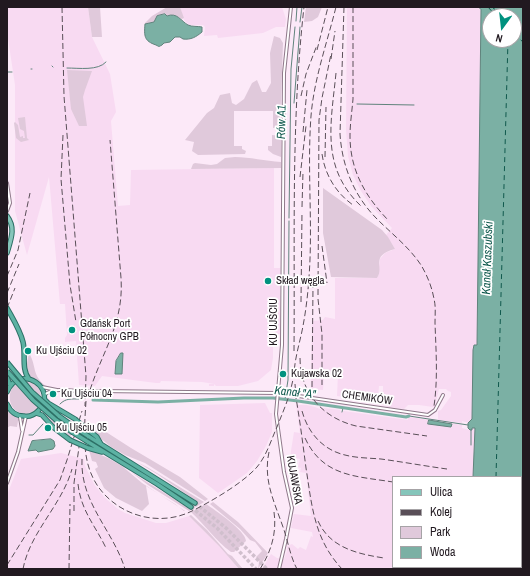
<!DOCTYPE html>
<meta charset="utf-8">
<style>
body{margin:0}
#map{position:relative;width:530px;height:576px;overflow:hidden;background:#fce9f8;font-family:"Archivo Narrow",sans-serif}
canvas{display:block}
.frame{position:absolute;inset:0;border:8px solid #211920;pointer-events:none}
.legend{position:absolute;left:392px;top:476px;width:130px;height:92px;box-sizing:border-box;background:#fff;border:1px solid #a6a3a6;margin:0;padding:5px 7px;list-style:none;font-size:12px;color:#211920}
.legend li{display:flex;align-items:center;gap:8px;height:20px}
.legend b{width:20px;border:1px solid #a6a3a6}
.north{position:absolute;left:482px;top:8px;width:40px;height:40px;box-sizing:border-box;background:#fff;border:1px solid #a6a3a6;border-radius:50%;rotate:195deg;font-size:11px;font-weight:700;line-height:16px;text-align:center;color:#211920}
.north::after{content:'';display:block;margin:auto;width:14px;height:18px;background:#00927f;clip-path:polygon(50% 0,100% 100%,50% 72%,0 100%)}
</style>
<div id="map">
<canvas width="530" height="576"></canvas>
<div class="frame"></div>
<ul class="legend">
<li><b style="height:5px;background:#85c5ba"></b>Ulica</li>
<li><b style="height:5px;background:#5a4f58"></b>Kolej</li>
<li><b style="height:11px;background:#e0c9db"></b>Park</li>
<li><b style="height:11px;background:#7bb0a4"></b>Woda</li>
</ul>
<div class="north">N</div>
</div>
<script>
const g = document.querySelector('canvas').getContext('2d');
g.lineJoin = 'round';
function fillPath(path, color) { g.fillStyle = color; g.fill(path, 'evenodd'); }
function strokePath(path, color, width, dash) { g.strokeStyle = color; g.lineWidth = width; g.lineCap = dash ? 'butt' : 'round'; g.setLineDash(dash || []); g.stroke(path); }
function write(font, color, halo, rows, align = 'center') {
  g.font = font + ' "Archivo Narrow",sans-serif'; g.lineWidth = 3.5; g.setLineDash([]); g.textBaseline = 'middle'; g.strokeStyle = halo; g.fillStyle = color; for (const [text, x, y, turn = 0] of rows) {
    g.save(); g.translate(x, y); g.rotate((+turn || 0) * Math.PI / 180); g.textAlign = isNaN(turn) ? turn : align; if (halo) g.strokeText(text, 0, 0); g.fillText(text, 0, 0); g.restore();
  }
}
fillPath(new Path2D(`
 M7,7H88L92,37L110,74L116,112L111,121L118,206L130,205L131,170L274,168V268H280V334L276,335V341H273V358L271,370L258,381L238,386H216L214,384V386H209V384H214L202,382L161,381L160,383H156L102,376L95,386L79,385L76,341L65,342V338L67,335L65,304H60L49,177L27,255L15,211V85L7,32Z
 M180,7H282L286,19L285,27H276L263,33L218,38L217,35L204,36L205,27L203,25H189L184,20Z
 M347,7H479L481,10L477,345L473,389L472,419L469,423L462,421V423L438,420V411L441,410L451,396V392L448,391L446,389H439L435,406L433,407L419,405H408L404,409L387,407L383,404V386H379L378,398L374,401L337,396L338,374H324L323,390L311,389L312,321L323,320L325,317L335,319V278H377L379,274V267L380,259L385,253L395,249L386,235L392,228L371,206L361,191L353,175L348,156L346,130Z
 M265,403L270,413H272V432L266,446L257,461L247,473L218,493L199,478L200,405Z
 M296,405H307L315,407L320,409L323,408L340,410L341,412L344,411L408,420V418L410,417L462,425V428L470,430L472,427L475,428L473,477H393V567H460V569H262L271,554L277,558L284,559L287,551V546L292,544L298,549L300,547L306,550L311,536L313,537L312,532L291,528L294,514L311,516L306,473L300,472L301,468L298,467L300,459L290,457L294,432L300,433Z
 M61,453L84,459L85,466L94,484L104,497L118,509L125,513L156,523H166L189,516L219,546L239,569H7V495L21,459Z`), '#f8daf2');
fillPath(new Path2D(`
 M88,7H100L102,37H92Z
 M167,7H180L184,18L182,19C174,14 171,18 164,14L160,16L154,22L144,24L152,16Z
 M306,7H322L318,17L312,21L304,22Z
 M274,36L280,38L283,43L280,127L273,128V111H234V146H242V149L246,151L245,154L198,155L192,151L194,142L185,140L207,113L214,108L220,95L230,93L232,103L236,105L244,99L252,83L257,80L262,92H266L271,83L270,53Z
 M67,70L92,71L85,90L83,97L87,126H79L71,109Z
 M25,117L27,138L29,140L21,142L16,138L14,123L15,122L18,125L20,137L23,136V138H25L24,131L20,129L18,118Z
 M272,135L281,136V157L273,154L268,150V146H272Z
 M235,157C250,157 265,161 281,162V168L191,169L193,164L195,163L211,165L217,164L225,158Z
 M323,188L382,230L388,237L395,249C369,256 385,267 377,278L331,277L323,233Z
 M29,353C37,366 31,375 47,387C43,386 32,378 28,375L26,368Z
 M25,381C35,382 41,388 41,398Z
 M15,384L38,408C20,424 0,402 15,384Z
 M7,411L17,417L20,420L18,421L17,427L10,426L7,428Z
 M45,413L71,434L70,438L56,428L44,415Z
 M96,427L103,430L131,448L180,477L208,499L205,501L145,463L125,455L111,447L88,428Z
 M88,438L142,471L141,472L88,440Z
 M89,450L108,458L122,466L142,483L185,511H184L175,504L146,486L149,504L142,511L116,498L104,488L95,469L98,467L96,462L92,461Z
 M137,462L147,467L204,502L189,511L148,485L131,472L190,509L196,501L157,474Z
 M213,502L238,522L268,553L258,569L259,562L256,557L262,551L255,542L250,540L240,529L210,504Z
 M206,504C215,510 246,531 246,541L234,552H231C216,541 205,525 191,512Z
 M191,515L207,530L228,554L232,556L243,569H239L219,546L189,516Z`), '#e0c9db');
const water = new Path2D(`
 M479,7H523V569H460V567H521V477H473L475,428H472V430H470L468,428V423L472,419L473,350L474,345H477L481,10ZM490,16H514V40H490Z
 M165,14L167,16C177,12 181,21 188,25C192,27 198,26 202,27V32C196,37 191,40 183,39L180,37H175L170,42L164,43L162,45C158,47 160,47 156,45C144,41 144,36 145,24L154,22L157,16Z
 M121,353H123L122,374H115L116,361Z
 M429,420L452,424L451,427L428,424Z
 M51,439L54,441L55,446L53,449L38,452L36,450L28,451L32,441Z`);
fillPath(water, '#7bb0a4');
strokePath(water, '#60837c', 1);
strokePath(new Path2D(`
 M296,21L297,7
 M300,22L302,7
 M52,66L53,67
 M67,68C79,68 98,71 106,62
 M31,69H32
 M7,72H12
 M294,103L300,27
 M357,104L414,105
 M289,218L291,69L295,27
 M285,399L288,380L289,221
 M60,404C66,398 71,399 80,399
 M342,412L343,408
 M409,416L468,425
 M29,435H33L43,424
 M471,445V430`), '#60837c', 1);
strokePath(new Path2D(`
 M93,400L158,402L244,398H273L298,401L406,417L409,416`), '#7bb0a4', 3);
strokePath(new Path2D(`
 M488,7L496,16
 M492,7L503,16
 M509,16V7
 M514,23L523,29
 M514,34L523,42
 M496,477L508,40
 M494,569V567`), '#10594d', 1, [5, 4]);
strokePath(new Path2D(`
 M195,503L226,528L267,569
 M191,507L217,528L256,569`), '#d0bfcd', 3.5, [3.5, 2]);
const minor = new Path2D(`
 M7,183L10,203L7,211
 M42,387L57,390
 M98,391L278,393L428,415L435,410L443,395
 M44,395C54,388 67,390 78,391
 M20,417L22,430
 M7,483L18,452L26,416
 M279,569L286,539L292,508L284,472L276,414L282,345L284,73L291,7`);
const primary = new Path2D(`
 M7,216C16,228 11,239 7,253`);
const trunk = new Path2D(`
 M7,308C13,319 20,330 23,342C26,354 21,369 29,379
 M7,377L10,385
 M7,392C20,361 60,390 38,411C34,415 29,417 24,416C16,416 10,411 7,404
 M44,399L48,403L75,419
 M36,413L42,415L53,427L70,440
 M59,416L73,426
 M56,420L72,432
 M88,430L97,437L101,444
 M88,436L195,503
 M88,442L157,484L191,507
 M88,448L102,452`);
strokePath(minor, '#8f798a', 4);
strokePath(primary, '#2d7066', 5.5);
strokePath(trunk, '#2d7066', 5.5);
strokePath(minor, '#fff', 2);
strokePath(primary, '#85c5ba', 3.5);
strokePath(trunk, '#5cb2a3', 3.5);
strokePath(new Path2D(`
 M62,7L64,96L86,376L85,406
 M344,7L340,134C342,166 354,196 377,219C392,234 409,247 421,265C427,275 432,287 434,299C436,307 435,315 435,323C436,351 438,379 434,406
 M353,7C353,38 353,68 353,99C352,111 350,124 350,136C350,170 365,196 388,220
 M317,50L328,7
 M331,59L335,31
 M336,73C331,124 320,168 362,207
 M301,96L306,74L317,45
 M303,132L307,90
 M63,135L61,179L70,285L76,322
 M322,154C325,175 336,193 353,205
 M325,157L326,107
 M300,177L306,126
 M302,207L303,172
 M322,246L327,283
 M7,276L18,250L30,193
 M7,293L19,264
 M318,295L319,120L322,98L331,54
 M318,299L322,334V385
 M301,302L302,212
 M7,308L15,288
 M294,351C295,236 291,121 304,7
 M300,358C300,393 323,418 356,426L427,436
 M295,384L296,398C300,421 303,445 306,468C312,506 314,539 342,569
 M312,387L313,286
 M90,390C103,350 124,323 121,278L110,140
 M86,401C84,435 80,470 106,496C129,519 164,525 192,511C212,501 243,483 257,467C267,455 271,440 277,427C282,414 288,401 291,388C294,378 294,368 296,358C298,347 301,337 303,326C306,310 308,293 309,277C313,224 307,170 311,116C314,79 327,43 336,7
 M302,411C308,433 323,450 345,455C356,458 369,458 381,459C403,462 425,466 447,469
 M305,438C323,477 356,476 393,482
 M269,452C263,480 274,501 283,527C288,541 290,556 297,569
 M82,459C80,503 113,530 125,569
 M78,484C81,511 95,525 106,548
 M74,511V483L80,440
 M318,521C330,548 358,554 384,558
 M7,565L60,480L67,460L82,411
 M23,569C30,532 62,505 72,469
 M69,569L70,504
 M260,569C271,552 277,533 274,512`), '#5a4f58', 1, [6, 3]);
const minorBridge = new Path2D(`
 M78,391H98`);
const trunkBridge = new Path2D(`
 M7,362L32,392L59,416
 M7,371L33,400L56,420
 M75,419L88,430
 M73,426L88,436
 M72,432L88,442
 M70,440L88,448`);
strokePath(minorBridge, '#8f798a', 4, []);
strokePath(trunkBridge, '#2d7066', 5.5, []);
strokePath(minorBridge, '#fff', 2);
strokePath(trunkBridge, '#5cb2a3', 3.5);
for (const [x, y, r, color] of [
 [268,281,4,"#00927f"],
 [72,330,4,"#00927f"],
 [28,351,4,"#00927f"],
 [283,374,4,"#00927f"],
 [53,394,4,"#00927f"],
 [48,428,4,"#00927f"]
]) { const dot = new Path2D(); dot.arc(x, y, r, 0, 2 * Math.PI); g.fillStyle = color; g.fill(dot); strokePath(dot, '#fff', 1.5); }
write('11px', '#211920', '#fff', [
 ["Skład węgla",276,281],
 ["Gdańsk Port",80,324],
 ["Północny GPB",80,337],
 ["Ku Ujściu 02",36,351],
 ["Kujawska 02",291,374],
 ["Ku Ujściu 04",61,394],
 ["Ku Ujściu 05",56,428]
], 'left');
write('11px', '#211920', '#fff', [
 ["KU UJŚCIU",274,322,-90],
 ["CHEMIKÓW",367,398,8],
 ["KUJAWSKA",294,480,80]
]);
write('italic 12px', '#10594d', '#fff', [
 ["Rów A1",282,122,-89],
 ["Kanał Kaszubski",488,258,-88],
 ["Kanał \"A\"",295,393,6]
]);
</script>
